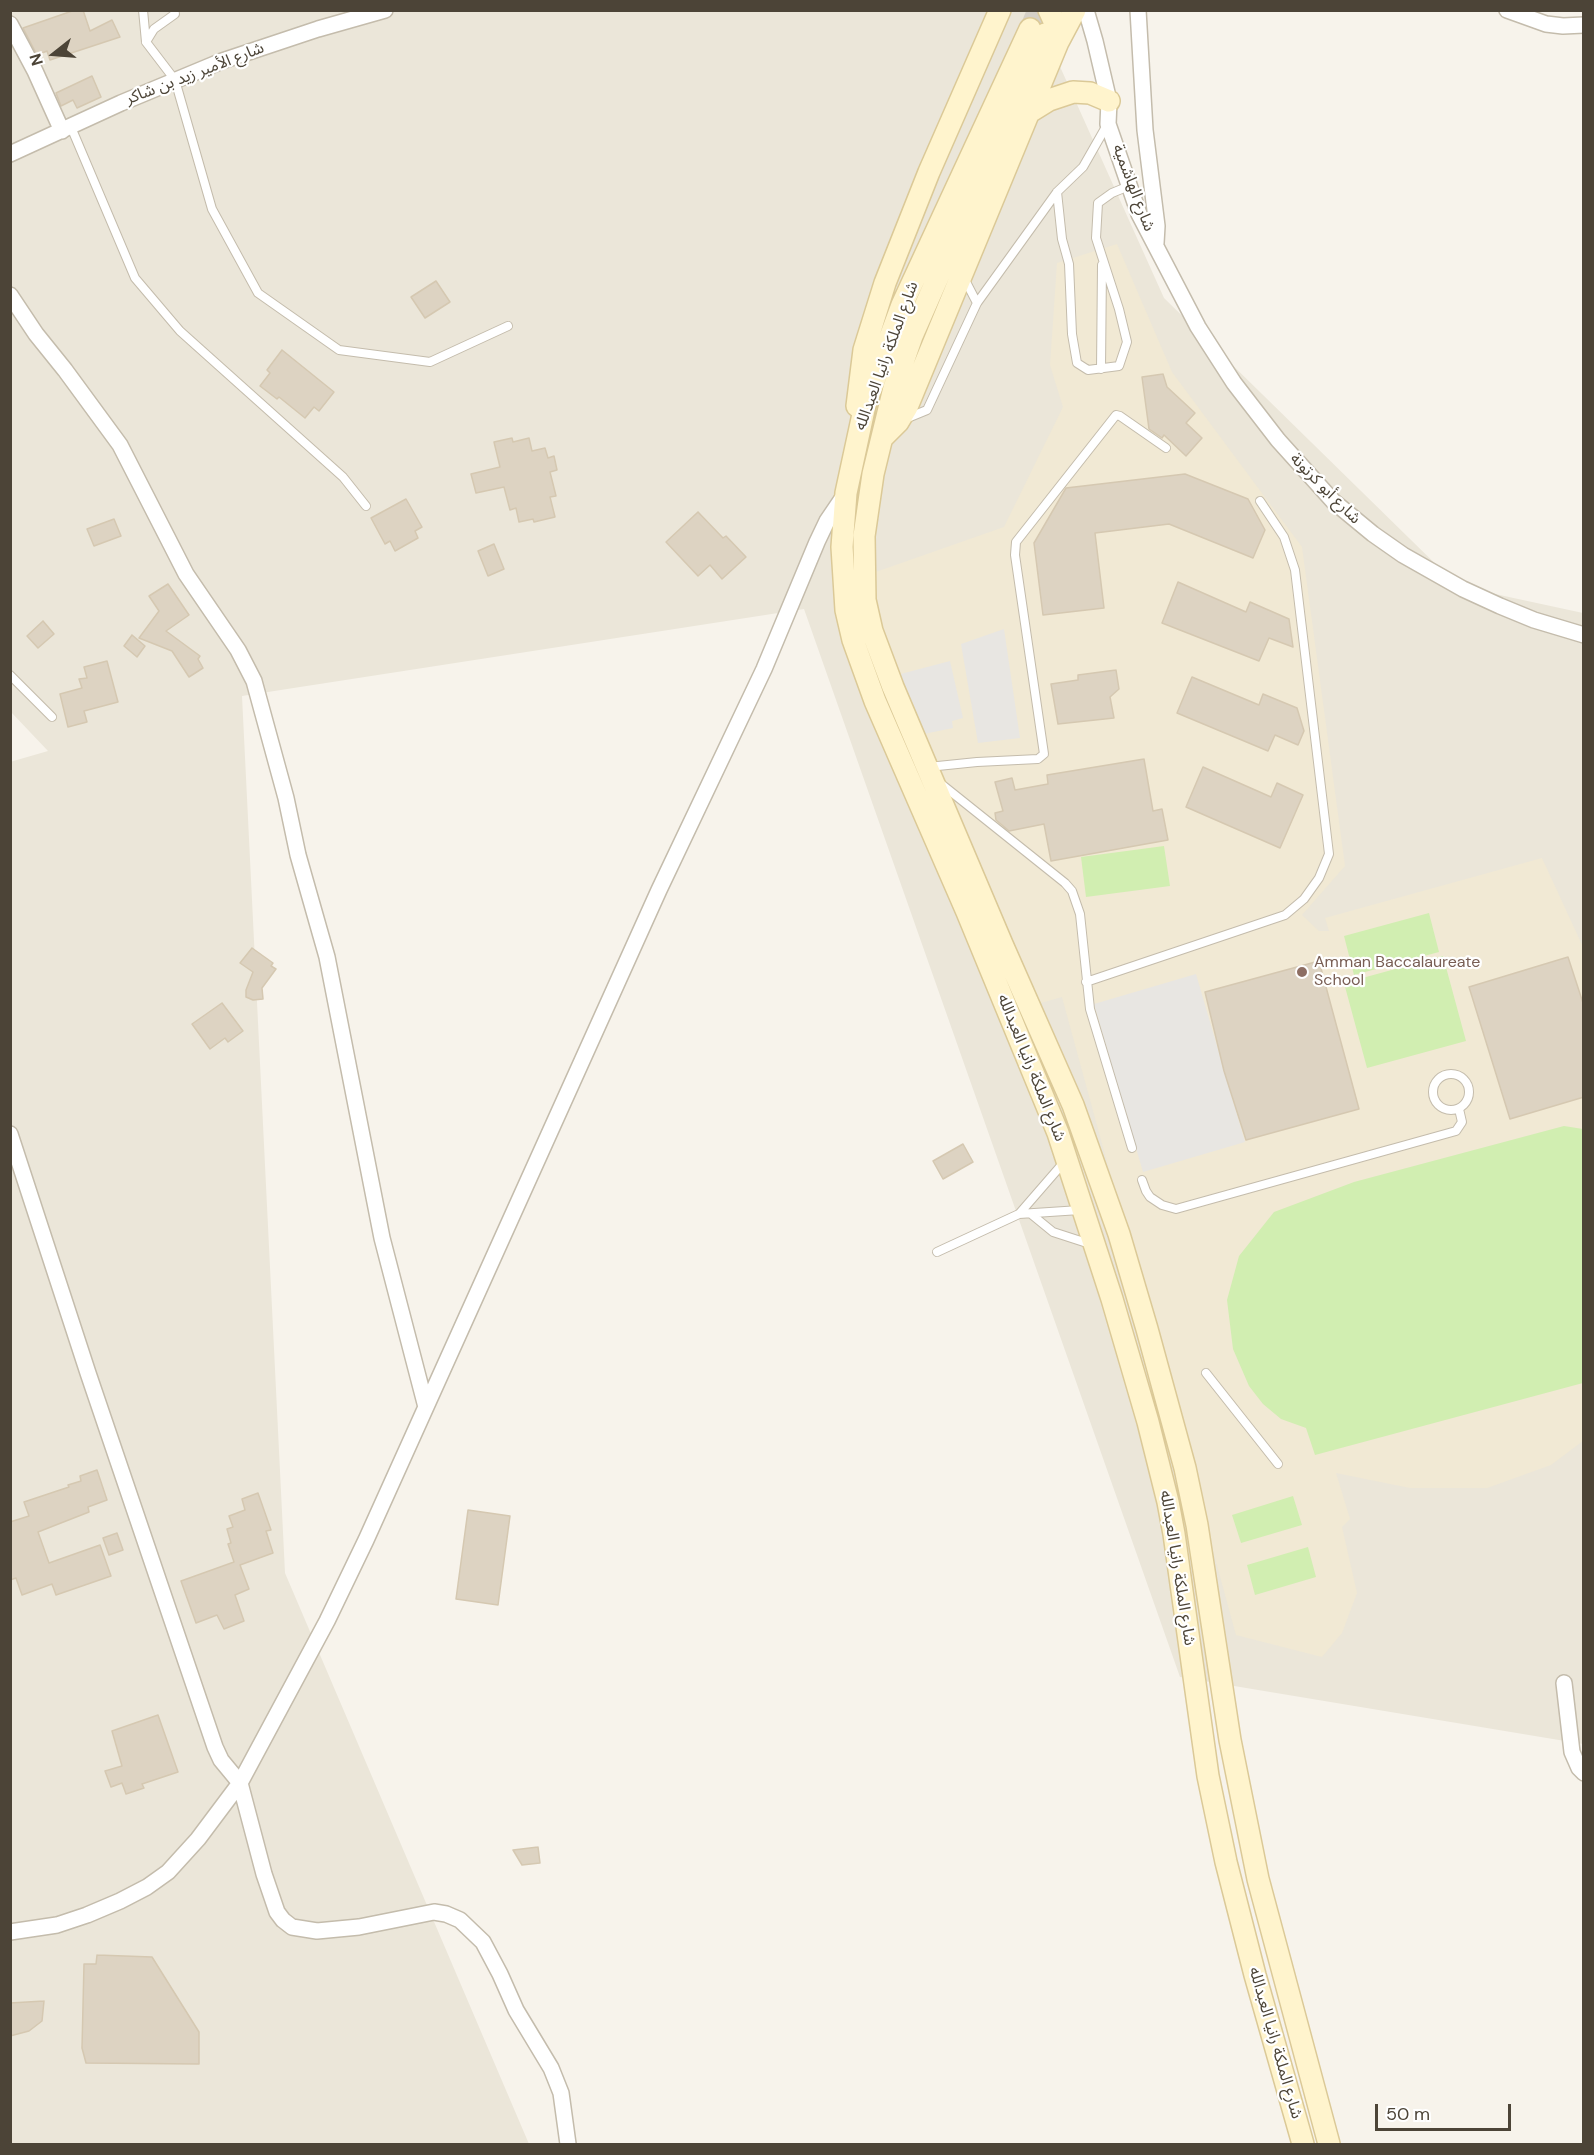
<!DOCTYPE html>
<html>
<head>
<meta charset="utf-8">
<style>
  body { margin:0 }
  #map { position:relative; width:1594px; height:2155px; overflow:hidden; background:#f7f3eb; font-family:"DM Sans",sans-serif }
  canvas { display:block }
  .frame { position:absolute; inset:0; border:12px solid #4c4437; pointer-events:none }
  .north { position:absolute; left:24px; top:24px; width:60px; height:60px; -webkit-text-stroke:4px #fff; paint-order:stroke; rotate:253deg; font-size:16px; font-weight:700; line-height:24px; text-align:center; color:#4c4437 }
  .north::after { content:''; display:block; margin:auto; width:21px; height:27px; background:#4c4437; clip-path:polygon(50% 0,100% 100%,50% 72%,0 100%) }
  .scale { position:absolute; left:1375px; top:2104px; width:136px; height:27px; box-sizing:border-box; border:3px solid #4c4437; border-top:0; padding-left:8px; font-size:18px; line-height:21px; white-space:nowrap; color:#4c4437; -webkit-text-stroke:4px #fff; paint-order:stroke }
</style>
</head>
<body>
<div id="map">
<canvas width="1594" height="2155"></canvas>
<div class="frame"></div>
<div class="north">N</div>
<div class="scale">50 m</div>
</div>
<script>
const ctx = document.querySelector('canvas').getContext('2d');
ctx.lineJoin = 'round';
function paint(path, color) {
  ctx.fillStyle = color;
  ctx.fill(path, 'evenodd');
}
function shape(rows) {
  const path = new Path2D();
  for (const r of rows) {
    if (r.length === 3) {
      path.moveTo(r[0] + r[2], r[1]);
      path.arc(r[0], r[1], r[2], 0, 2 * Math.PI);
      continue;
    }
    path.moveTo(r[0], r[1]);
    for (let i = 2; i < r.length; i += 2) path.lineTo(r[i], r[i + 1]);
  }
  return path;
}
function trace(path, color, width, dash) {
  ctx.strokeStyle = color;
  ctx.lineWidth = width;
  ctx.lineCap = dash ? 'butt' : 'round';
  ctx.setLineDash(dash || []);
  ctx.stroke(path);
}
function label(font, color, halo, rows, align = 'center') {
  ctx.font = font + ' "DM Sans","Noto Sans Arabic",sans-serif';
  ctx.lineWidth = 4.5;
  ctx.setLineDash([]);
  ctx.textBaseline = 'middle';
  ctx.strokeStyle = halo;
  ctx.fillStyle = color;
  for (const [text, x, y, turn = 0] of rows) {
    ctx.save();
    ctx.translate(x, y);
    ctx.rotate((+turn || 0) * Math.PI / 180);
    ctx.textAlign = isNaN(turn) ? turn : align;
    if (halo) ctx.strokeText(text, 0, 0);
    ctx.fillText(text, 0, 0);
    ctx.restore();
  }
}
const residential = shape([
  [11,11,1035,11,1164,298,1458,586,1583,613,1583,1744,1180,1677,804,609,242,696,285,1573,529,2144,11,2144,10,762,48,751,11,712]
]);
const education = shape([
  [1117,244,1172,372,1302,547,1345,866,1302,915,1319,931,1329,931,1325,918,1542,858,1583,947,1583,1441,1551,1465,1487,1488,1410,1488,1336,1473,1350,1519,1342,1527,1357,1593,1342,1633,1322,1657,1236,1635,1062,997,1034,1005,865,606,870,574,1004,527,1063,407,1050,365,1057,263]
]);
const green = shape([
  [1164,846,1170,886,1086,897,1081,857],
  [1429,913,1439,952,1354,975,1344,936],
  [1443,956,1466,1041,1367,1068,1344,983],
  [1564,1126,1583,1129,1583,1383,1315,1455,1306,1428,1281,1419,1263,1404,1249,1386,1233,1349,1227,1300,1239,1256,1274,1212,1354,1182],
  [1293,1496,1302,1525,1241,1543,1232,1515],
  [1308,1547,1316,1577,1255,1595,1247,1565]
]);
const parking = shape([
  [1004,629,1020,738,978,743,961,644],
  [950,661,963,718,952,721,953,728,914,736,893,676],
  [1196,974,1245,1142,1143,1172,1094,1004]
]);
const building = shape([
  [75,10,83,10,90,31,112,20,120,37,50,60,47,51,37,55,23,28,75,10],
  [92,76,101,97,77,108,73,100,61,106,56,93,92,76],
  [436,281,450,302,425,318,411,297,436,281],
  [282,350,334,392,319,411,314,407,305,418,279,397,277,399,260,386,270,373,267,370,282,350],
  [1163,374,1167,387,1195,413,1186,423,1202,438,1186,456,1164,435,1162,438,1149,429,1142,377,1163,374],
  [512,438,513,442,529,438,532,451,545,448,548,458,554,456,557,470,550,472,556,496,550,497,555,517,534,522,533,519,519,522,516,508,510,510,504,487,476,493,471,474,500,467,494,442,512,438],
  [1185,474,1248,499,1265,530,1253,558,1169,524,1095,533,1104,608,1043,615,1034,543,1066,488,1185,474],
  [406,499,422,527,415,531,418,538,395,551,390,541,385,544,371,518,406,499],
  [698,512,723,538,726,536,746,557,722,579,710,565,698,576,666,542,698,512],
  [114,519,121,536,94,546,87,529,114,519],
  [494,544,504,569,488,576,478,551,494,544],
  [1178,582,1246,612,1250,602,1289,619,1293,647,1269,638,1259,661,1162,623,1178,582],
  [168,584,189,615,166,631,200,656,198,659,203,668,189,677,172,651,139,638,159,611,149,596,168,584],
  [43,621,54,634,38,648,27,636,43,621],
  [132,635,145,646,137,657,124,646,132,635],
  [107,661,118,702,84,711,87,722,68,727,60,694,82,688,79,679,87,678,84,667,107,661],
  [1116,670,1119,689,1110,697,1114,718,1058,724,1051,684,1078,680,1078,675,1116,670],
  [1192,677,1259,705,1263,694,1297,708,1304,731,1298,745,1275,735,1268,751,1177,713,1192,677],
  [1144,759,1153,811,1162,809,1168,840,1051,861,1044,824,1009,831,996,820,995,813,1003,811,995,782,1012,778,1015,790,1048,784,1047,775,1144,759],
  [1203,767,1271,797,1277,783,1303,795,1280,848,1186,807,1203,767],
  [252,948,273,963,271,966,276,969,262,988,263,999,253,1000,246,997,246,990,253,972,240,963,252,948],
  [1568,957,1584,1006,1584,1097,1510,1119,1469,987,1568,957],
  [1319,961,1359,1109,1246,1140,1224,1071,1205,992,1319,961],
  [222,1003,243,1031,228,1042,225,1038,210,1049,192,1024,222,1003],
  [963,1144,973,1162,943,1179,933,1161,963,1144],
  [97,1470,107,1500,88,1507,89,1512,38,1532,49,1563,100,1545,111,1576,56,1595,52,1584,22,1595,16,1578,10,1580,10,1522,29,1516,24,1502,69,1487,68,1485,81,1481,80,1476,97,1470],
  [258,1493,271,1530,266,1531,273,1553,240,1565,249,1589,235,1595,244,1621,224,1629,217,1615,196,1623,181,1581,234,1562,228,1544,231,1543,227,1529,233,1527,229,1516,245,1510,242,1499,258,1493],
  [468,1510,510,1516,498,1605,456,1599,468,1510],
  [117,1533,123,1550,109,1555,103,1538,117,1533],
  [158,1715,178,1772,142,1784,144,1788,126,1794,122,1783,111,1787,105,1771,122,1766,112,1731,158,1715],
  [538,1847,540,1863,522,1865,513,1850,538,1847],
  [97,1955,152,1957,199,2032,199,2064,86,2063,82,2048,84,1964,96,1964,97,1955],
  [44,2001,42,2021,29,2031,10,2036,10,2003,44,2001]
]);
const secondaryTunnel = shape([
  [1030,29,1038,10]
]);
const lane = shape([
  [143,10,146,42,175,80,212,209,258,293,339,350,430,362,508,326],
  [146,42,154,29,175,14,174,10],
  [71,127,135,278,180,331,343,477,366,506],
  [1057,192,1062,239,1069,264,1072,334,1077,363,1088,370,1119,366,1127,342,1119,309,1096,238,1098,203,1112,193,1129,186],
  [964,278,977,303],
  [1101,369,1102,265],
  [905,419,927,410,977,303,1057,192,1083,167,1107,125],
  [10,675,52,717],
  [928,767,977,762,1038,759,1044,754,1015,555,1016,542,1116,415,1120,416,1166,448],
  [940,783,1065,883,1072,891,1080,914,1090,1009,1132,1148],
  [1086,982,1285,915,1304,899,1319,878,1329,854,1295,570,1284,537,1260,501],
  [1451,1092,18],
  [1142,1180,1146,1191,1150,1197,1162,1205,1176,1209,1456,1131,1462,1122,1459,1109],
  [1019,1214,1065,1161],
  [1031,1214,1053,1232,1090,1244],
  [937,1252,1019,1214,1080,1210],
  [1206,1373,1278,1464]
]);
const street = shape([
  [1086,10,1095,41,1109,101,1108,124,1139,214,1198,327,1234,383,1278,440,1333,501,1373,534,1403,555,1463,589,1500,606,1534,620,1584,635],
  [1138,10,1145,130,1157,226,1156,243],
  [1507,10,1546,24,1563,26,1584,25],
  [10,24,35,71,62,131],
  [10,154,121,103,222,61,318,29,385,10],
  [10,295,36,334,65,370,120,445,186,574,238,650,254,681,286,798,298,855,327,957,382,1238,426,1407],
  [10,1134,88,1373,215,1747,221,1760,240,1783,264,1874,277,1912,283,1920,292,1927,317,1931,359,1927,434,1912,446,1914,460,1920,483,1942,500,1974,516,2010,551,2068,561,2093,568,2144],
  [1564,1683,1572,1752,1579,1768,1584,1773],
  [10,1932,57,1925,87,1915,120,1901,147,1887,168,1872,198,1839,240,1783,327,1621,366,1540,659,890,764,669,817,542,827,521,846,493]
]);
const secondary = shape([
  [1049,10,1055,23,1058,42],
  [1030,29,902,305,865,405,846,493,842,547,846,610,853,640,875,701,967,912,1058,1133,1112,1299,1148,1422,1168,1502,1174,1534,1208,1776,1226,1862,1255,1975,1303,2144],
  [1045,34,912,336,894,388,873,474,864,536,865,600,872,631,893,687,1002,944,1073,1105,1119,1234,1147,1329,1185,1468,1197,1525,1230,1740,1258,1879,1329,2144],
  [1028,113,1049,100,1073,92,1090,93,1109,101],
  [857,406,864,350,885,283,929,172,1000,10],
  [883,437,898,422,907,407,1058,42,1075,10]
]);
const markers = [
  [1302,972,6,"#8d6e63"]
];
const streetNames = [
  ["شارع الأمير زيد بن شاكر",195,74,-21],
  ["شارع الهاشمية",1133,188,69],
  ["شارع الملكة رانيا العبدالله",887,356,-70],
  ["شارع أبو كرتونة",1325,489,45],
  ["شارع الملكة رانيا العبدالله",1031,1068,68],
  ["شارع الملكة رانيا العبدالله",1177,1568,81],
  ["شارع الملكة رانيا العبدالله",1275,2043,74]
];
const educationNames = [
  ["Amman Baccalaureate",1314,963],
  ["School",1314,981]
];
paint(residential, '#ebe6d9');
paint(education, '#f1e9d4');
paint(green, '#d1eeb1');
paint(parking, '#e8e6e2');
paint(building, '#ddd3c2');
trace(building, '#d5c8b1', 1.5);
trace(secondaryTunnel, '#d5d0c7', 21, [21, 10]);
trace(lane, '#c4bcac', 10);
trace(street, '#c4bcac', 18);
trace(secondary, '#dbc997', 24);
trace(lane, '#fff', 8);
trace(street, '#fff', 15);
trace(secondary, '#fff4cd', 21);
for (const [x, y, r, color] of markers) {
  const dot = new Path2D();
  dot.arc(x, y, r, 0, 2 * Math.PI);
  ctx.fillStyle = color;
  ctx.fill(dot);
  trace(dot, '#fff', 2);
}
label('16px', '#4c4437', '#fff', streetNames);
label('16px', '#785e54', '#fff', educationNames, 'left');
</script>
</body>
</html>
